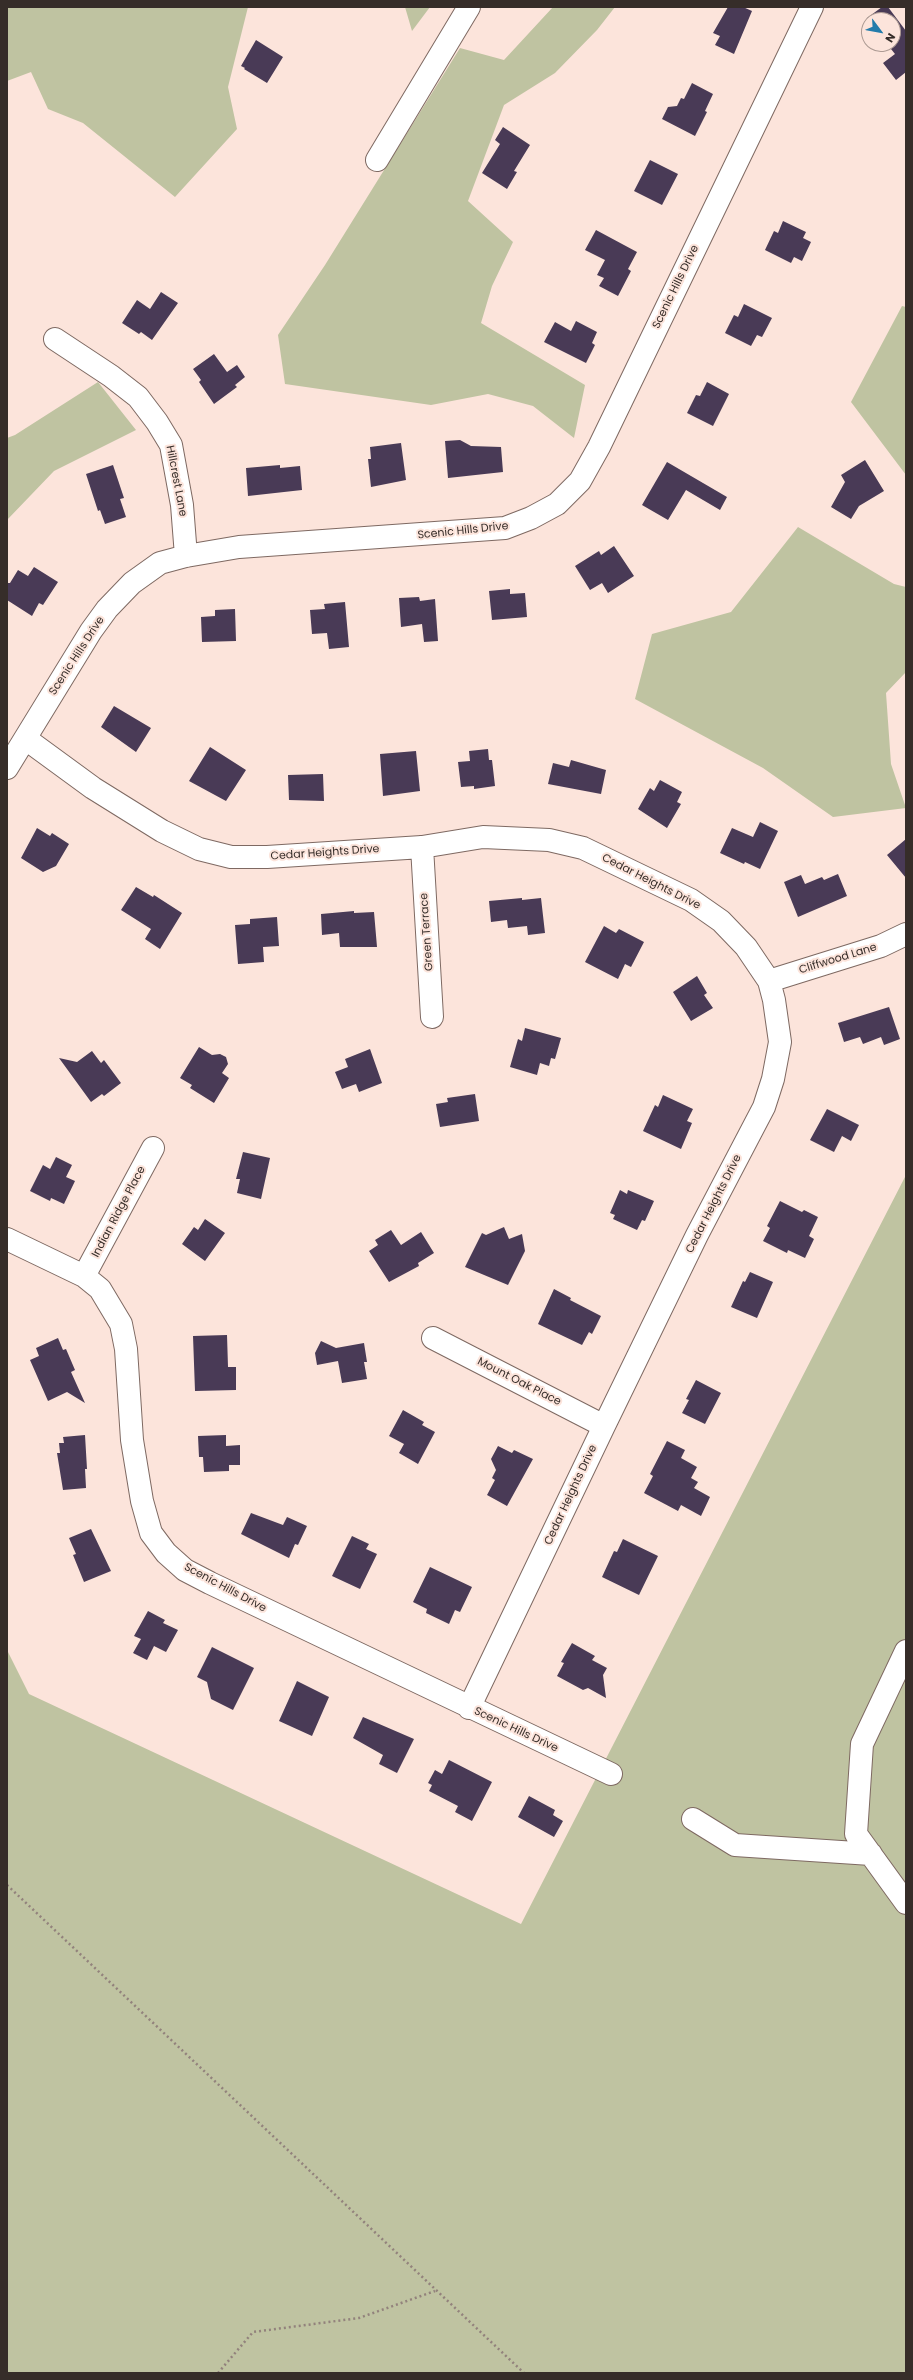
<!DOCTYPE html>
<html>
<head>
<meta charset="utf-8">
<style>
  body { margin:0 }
  #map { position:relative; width:913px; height:2380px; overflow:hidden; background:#fce4db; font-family:Poppins,sans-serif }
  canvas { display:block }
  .frame { position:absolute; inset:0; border:8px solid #362d29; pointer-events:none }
  .north { position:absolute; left:861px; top:12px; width:40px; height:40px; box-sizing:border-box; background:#fce4db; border:1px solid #ad9b94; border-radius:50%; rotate:122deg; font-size:11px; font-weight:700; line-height:16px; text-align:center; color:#362d29 }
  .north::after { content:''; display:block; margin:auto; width:14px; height:18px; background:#237cab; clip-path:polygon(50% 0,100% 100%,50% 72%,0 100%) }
</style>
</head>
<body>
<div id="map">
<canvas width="913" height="2380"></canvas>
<div class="frame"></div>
<div class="north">N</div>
</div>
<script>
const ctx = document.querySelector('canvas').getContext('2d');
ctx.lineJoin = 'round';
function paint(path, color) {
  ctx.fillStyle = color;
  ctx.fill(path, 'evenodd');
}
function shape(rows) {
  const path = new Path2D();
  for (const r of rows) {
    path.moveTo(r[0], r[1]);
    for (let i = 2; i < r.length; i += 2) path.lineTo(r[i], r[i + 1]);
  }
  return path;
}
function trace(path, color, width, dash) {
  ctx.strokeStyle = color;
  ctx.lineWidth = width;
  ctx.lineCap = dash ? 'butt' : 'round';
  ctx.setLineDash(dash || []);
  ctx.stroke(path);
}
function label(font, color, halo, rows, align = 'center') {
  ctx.font = font + ' Poppins,sans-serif';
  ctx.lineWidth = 4;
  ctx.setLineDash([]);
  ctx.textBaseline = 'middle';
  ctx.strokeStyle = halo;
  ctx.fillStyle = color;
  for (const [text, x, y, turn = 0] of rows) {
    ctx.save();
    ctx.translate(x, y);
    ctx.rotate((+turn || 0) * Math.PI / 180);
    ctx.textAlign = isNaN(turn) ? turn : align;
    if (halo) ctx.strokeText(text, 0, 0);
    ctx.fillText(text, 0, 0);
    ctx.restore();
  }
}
const green = shape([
  [7,7,248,7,228,87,237,129,175,197,83,123,48,109,31,72,7,81],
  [405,7,430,7,412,31],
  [553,7,615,7,597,30,555,73,504,105,468,201,513,242,492,286,481,323,585,385,574,438,533,406,488,394,431,405,285,384,278,335,325,265,460,48,504,60],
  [902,306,906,307,906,475,851,402],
  [98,382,136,430,54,471,7,520,7,438,15,435],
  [798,527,894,584,906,587,906,672,886,693,891,764,906,808,833,817,763,768,635,699,652,634,731,612],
  [906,1175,906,2373,7,2373,7,1650,29,1694,521,1924]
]);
const building = shape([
  [728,7,743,7,752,11,734,54,715,45,720,36,713,33],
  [882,7,888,7,906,31,906,72,896,80,883,63,895,54,887,44,893,44,893,20,869,21,867,18],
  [256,40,283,57,267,83,244,69,245,68,241,66],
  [692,83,713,94,705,111,707,112,695,136,662,119,668,107,677,106,681,98,684,99],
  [503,127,530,145,514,171,517,172,507,189,482,173,500,144,495,140],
  [650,160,678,174,662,205,634,191],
  [783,221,806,232,803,238,811,242,802,261,794,257,791,263,765,250,774,231,778,233],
  [596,230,637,252,628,269,631,271,618,296,599,286,604,278,597,275,605,260,585,250],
  [161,292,178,303,152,340,141,332,139,334,122,323,137,300,150,309],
  [744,304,772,318,762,337,757,335,751,346,725,333,734,315,738,317],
  [576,321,597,332,592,343,595,345,586,363,544,342,555,322,571,331],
  [214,354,227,372,237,365,245,377,235,385,237,387,214,404,199,382,201,380,193,369],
  [707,382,729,394,713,426,687,413,696,395,700,396],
  [460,440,471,446,501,447,503,472,448,478,445,441],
  [401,443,406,480,371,487,368,459,371,459,370,447],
  [865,460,884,491,859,506,851,519,831,507,845,482,841,475],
  [667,462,727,497,720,510,686,490,668,520,642,505],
  [113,465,124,498,120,499,126,517,105,524,100,510,98,511,86,474],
  [280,465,280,468,300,466,302,490,248,496,246,468],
  [614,546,634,576,608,593,602,583,590,590,575,566,599,551,601,555],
  [34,567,58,582,43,605,39,603,32,616,7,600,7,583,10,583,18,570,28,576],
  [510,589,510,594,525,593,527,617,492,620,489,591],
  [419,597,420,601,435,599,438,641,424,642,422,624,401,627,399,598],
  [345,602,349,647,329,649,327,633,312,634,310,610,325,609,324,604],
  [235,609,236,641,202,642,201,617,215,616,215,610],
  [114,706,151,728,136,752,101,727],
  [210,747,246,770,226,801,189,781],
  [488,749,489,760,492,760,495,786,474,789,474,786,461,787,458,762,470,761,469,751],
  [416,751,420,791,383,796,380,754],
  [571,760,606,770,601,794,548,784,553,763,569,767],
  [323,774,324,801,289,800,288,775],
  [660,780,682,792,677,802,681,804,667,828,638,809,650,788,654,791],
  [760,822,778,831,760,869,745,862,744,864,720,853,732,828,753,837],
  [37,828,50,836,52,833,69,844,56,866,43,872,21,858],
  [906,839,906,878,887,855],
  [838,874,847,896,798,917,784,882,801,875,805,884,822,877,824,880],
  [136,887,153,897,154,895,182,913,160,949,145,939,151,929,121,910],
  [522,898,522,900,541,898,545,933,528,935,527,926,508,928,507,920,491,922,489,901],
  [354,911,354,913,374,912,377,947,340,947,339,933,322,935,321,914],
  [277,917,279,946,263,947,264,962,238,964,235,925,250,924,250,919],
  [604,926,616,933,619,929,644,942,631,967,625,964,618,979,585,962],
  [697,976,707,993,704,995,713,1008,691,1021,673,992],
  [889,1007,900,1039,884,1045,881,1037,863,1044,860,1037,844,1042,838,1023],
  [525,1028,561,1038,555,1059,551,1058,549,1066,540,1063,537,1075,510,1067,518,1039,522,1041],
  [199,1047,212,1055,220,1054,226,1057,228,1064,222,1073,229,1078,214,1103,190,1088,192,1085,180,1078],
  [370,1049,382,1083,359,1092,356,1084,342,1089,335,1072,348,1067,345,1059],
  [92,1051,101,1063,104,1060,121,1083,104,1096,102,1094,91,1102,59,1058,77,1062],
  [475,1094,479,1121,440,1127,436,1104,448,1102,447,1098],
  [663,1095,693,1109,687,1121,692,1123,681,1149,643,1131,655,1105,658,1107],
  [827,1109,859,1125,851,1141,842,1136,834,1152,810,1140],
  [243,1152,270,1158,261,1199,237,1193,240,1179,236,1179],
  [56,1157,72,1165,66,1177,75,1181,64,1204,51,1198,50,1201,30,1191,43,1165,50,1169],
  [620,1190,627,1194,628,1190,654,1201,645,1221,642,1220,637,1230,613,1219,615,1215,610,1213],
  [780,1201,802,1212,804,1210,818,1217,809,1236,814,1239,805,1258,788,1250,787,1253,763,1241,770,1228,767,1226],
  [205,1219,225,1233,205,1261,182,1244,194,1227,198,1230],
  [504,1227,509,1239,522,1234,525,1251,508,1285,465,1267,482,1233,486,1235],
  [391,1230,401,1245,421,1232,434,1253,418,1263,419,1266,389,1282,369,1251,378,1245,375,1240],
  [750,1272,773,1282,757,1318,731,1307,743,1281,745,1282],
  [554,1289,571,1298,570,1300,601,1316,592,1334,589,1332,582,1345,538,1324],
  [227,1335,228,1367,236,1367,236,1390,195,1391,193,1336],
  [58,1338,63,1350,66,1349,75,1370,71,1372,85,1403,67,1392,48,1401,30,1360,39,1356,36,1348],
  [321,1341,336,1348,364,1343,367,1362,364,1362,367,1379,342,1383,338,1361,317,1365,315,1353],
  [696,1380,721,1393,705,1424,682,1413,689,1400,686,1399],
  [403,1410,424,1422,422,1425,435,1432,418,1464,399,1453,404,1444,389,1436],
  [85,1435,87,1469,85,1469,86,1488,63,1490,57,1453,60,1453,59,1443,64,1443,63,1437],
  [226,1435,226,1446,240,1445,240,1465,229,1465,229,1471,204,1472,203,1457,199,1457,198,1436],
  [667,1441,685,1450,681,1458,697,1467,691,1478,698,1482,694,1488,710,1497,701,1516,681,1505,678,1511,644,1493,653,1476,650,1474],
  [498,1446,512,1453,514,1450,533,1459,507,1506,487,1495,495,1480,492,1478,496,1470,491,1459],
  [251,1513,283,1525,287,1517,307,1526,298,1545,295,1544,289,1558,241,1534],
  [91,1529,111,1571,84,1582,73,1555,76,1554,69,1538],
  [352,1536,369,1544,366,1549,377,1554,360,1589,332,1576],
  [623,1539,658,1556,639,1595,602,1577,614,1551,617,1552],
  [430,1567,472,1587,460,1612,455,1610,449,1624,426,1613,427,1609,413,1602],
  [148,1611,165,1620,163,1623,178,1630,166,1652,154,1646,147,1660,133,1653,141,1639,134,1636],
  [572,1643,595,1656,592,1660,607,1668,603,1675,606,1698,588,1688,583,1690,557,1676,564,1663,561,1662],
  [212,1647,254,1668,233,1710,211,1699,207,1682,197,1677],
  [297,1681,329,1697,312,1736,279,1721],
  [363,1717,414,1739,397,1773,379,1764,383,1755,353,1738],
  [449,1760,492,1782,472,1821,455,1812,458,1806,429,1791,432,1785,428,1783,435,1770,442,1774],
  [529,1796,555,1810,553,1815,563,1821,554,1837,518,1817]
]);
const path = shape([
  [7,1885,524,2373],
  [218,2373,253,2332,359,2318,435,2291]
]);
const minor = shape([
  [377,160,469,7],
  [55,339,111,376,138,397,157,422,171,445,182,505,186,556],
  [26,739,93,788,162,831,199,849,231,857,267,857,422,847,483,837,549,840,583,848,691,900,721,921,746,947,769,981,774,1000,780,1042,773,1079,764,1107,697,1235,604,1426,469,1708],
  [7,768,91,631,107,609,132,583,160,563,186,556,239,547,505,528,531,518,557,504,580,481,599,447,812,7],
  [422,847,432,1017],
  [769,981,881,946,906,934],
  [7,1239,84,1276,100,1289,121,1324,126,1349,132,1440,142,1501,151,1533,166,1553,185,1570,210,1583,611,1774],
  [84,1276,153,1148],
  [433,1338,604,1426],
  [906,1651,862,1744,856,1834,906,1903],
  [693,1819,735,1845,871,1854]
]);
const streetNames = [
  ["Scenic Hills Drive",676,287,-64],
  ["Hillcrest Lane",176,481,79],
  ["Scenic Hills Drive",463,531,-6],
  ["Scenic Hills Drive",77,656,-57],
  ["Cedar Heights Drive",325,853,-4],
  ["Cedar Heights Drive",651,882,27],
  ["Green Terrace",427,932,-94],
  ["Cliffwood Lane",838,959,-17],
  ["Cedar Heights Drive",714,1204,-63],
  ["Indian Ridge Place",119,1212,-62],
  ["Mount Oak Place",519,1382,27],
  ["Cedar Heights Drive",571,1495,-65],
  ["Scenic Hills Drive",225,1588,28],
  ["Scenic Hills Drive",516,1730,25]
];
paint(green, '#bfc3a1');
paint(building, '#493a56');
trace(minor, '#7e6962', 24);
trace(path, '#92827c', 2.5, [2, 3]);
trace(minor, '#fff', 22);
label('11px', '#362d29', '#fce4db', streetNames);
</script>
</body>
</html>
